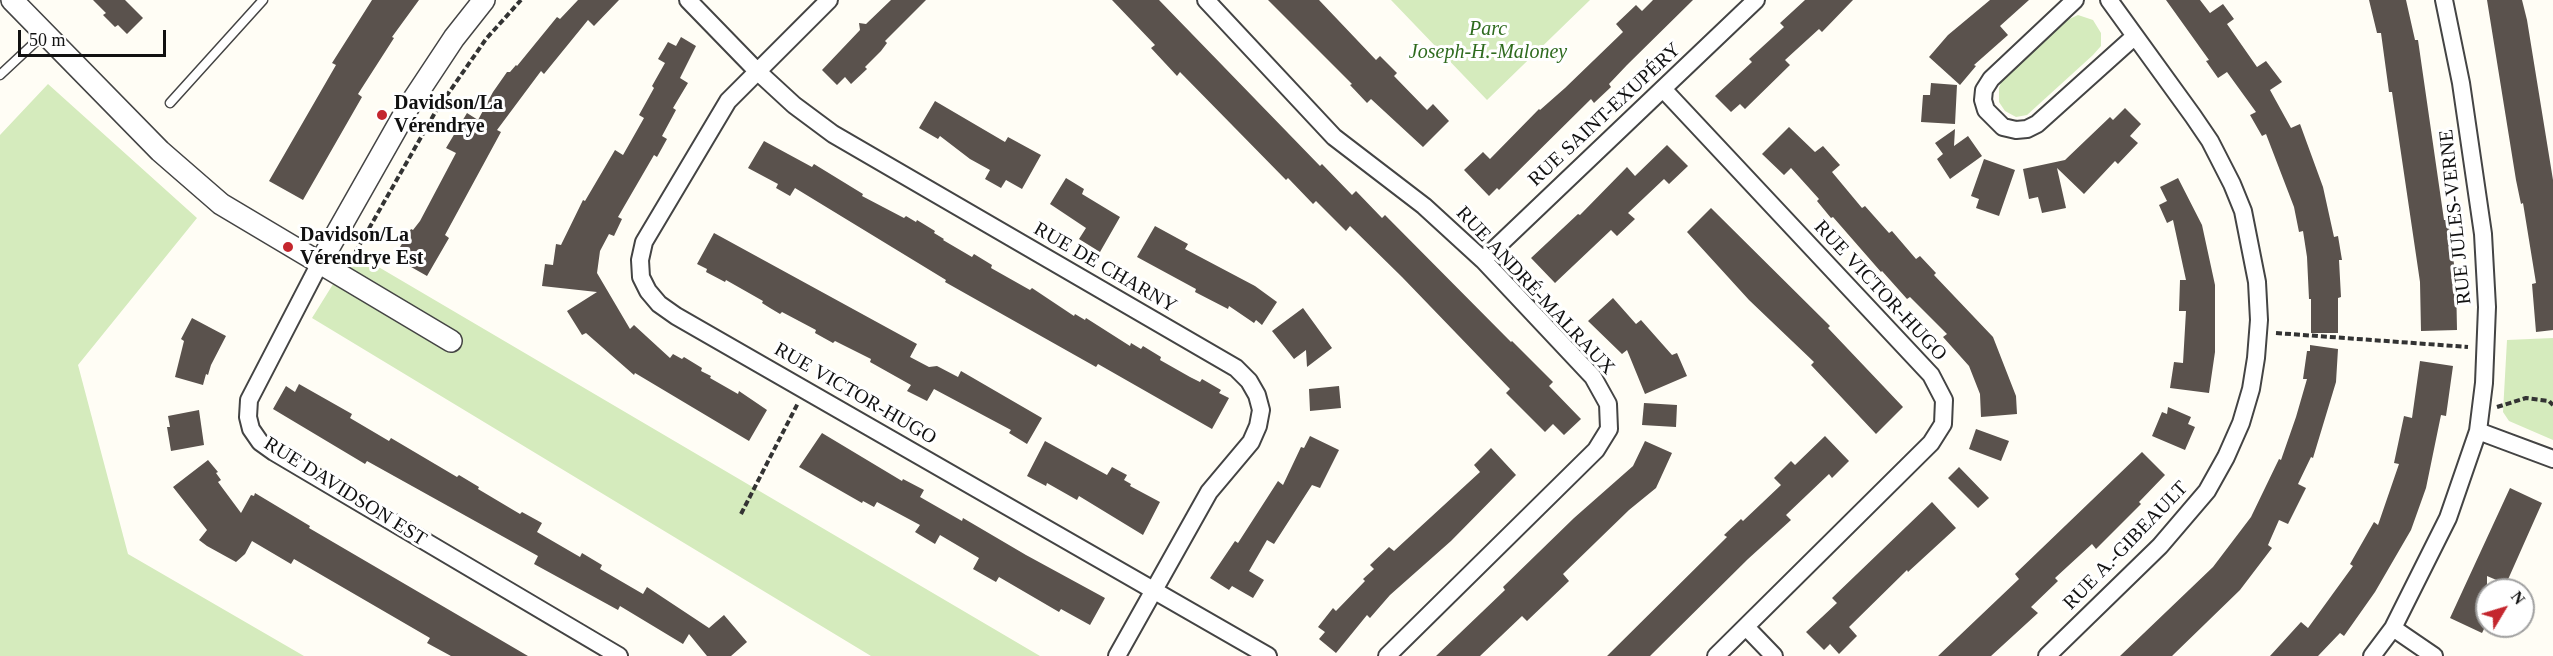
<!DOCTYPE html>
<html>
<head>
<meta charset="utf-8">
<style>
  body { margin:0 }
  #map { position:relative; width:2553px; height:656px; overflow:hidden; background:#fffdf5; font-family:Georgia,serif }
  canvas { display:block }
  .north { position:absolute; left:2475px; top:578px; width:60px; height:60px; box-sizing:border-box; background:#fff; border:2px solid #a0a0a0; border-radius:50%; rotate:52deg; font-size:16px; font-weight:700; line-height:24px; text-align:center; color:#111 }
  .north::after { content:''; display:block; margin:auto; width:21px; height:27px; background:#c4262e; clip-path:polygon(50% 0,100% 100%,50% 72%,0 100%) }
  .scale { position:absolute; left:18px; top:30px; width:148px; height:27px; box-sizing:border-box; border:3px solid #111; border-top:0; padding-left:8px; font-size:18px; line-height:21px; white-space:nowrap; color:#111; -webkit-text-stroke:4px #fff; paint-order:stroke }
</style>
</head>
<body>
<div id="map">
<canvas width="2553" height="656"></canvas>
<div class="north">N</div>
<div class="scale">50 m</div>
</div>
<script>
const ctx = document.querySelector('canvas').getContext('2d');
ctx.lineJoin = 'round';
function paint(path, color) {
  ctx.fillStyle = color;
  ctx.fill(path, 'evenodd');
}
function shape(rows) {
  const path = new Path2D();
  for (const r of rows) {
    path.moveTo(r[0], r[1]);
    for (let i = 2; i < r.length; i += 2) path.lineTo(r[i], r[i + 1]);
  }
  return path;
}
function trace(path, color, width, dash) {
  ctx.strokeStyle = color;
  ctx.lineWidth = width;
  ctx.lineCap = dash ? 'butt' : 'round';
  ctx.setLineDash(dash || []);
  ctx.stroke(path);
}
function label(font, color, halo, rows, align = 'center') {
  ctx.font = font + ' Georgia,serif';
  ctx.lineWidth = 6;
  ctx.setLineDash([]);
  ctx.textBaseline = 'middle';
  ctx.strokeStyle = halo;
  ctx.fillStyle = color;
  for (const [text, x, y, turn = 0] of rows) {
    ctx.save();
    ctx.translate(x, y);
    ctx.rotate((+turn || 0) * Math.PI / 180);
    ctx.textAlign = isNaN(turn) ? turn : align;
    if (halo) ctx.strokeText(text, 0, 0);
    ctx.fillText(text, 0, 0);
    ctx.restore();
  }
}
const green = shape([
  [1391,0,1590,0,1487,100],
  [2078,15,2093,20,2101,33,2101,46,2093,55,2027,115,2016,117,2005,111,1999,102,1999,88,2002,79,2065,21],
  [48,84,197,218,78,365,128,554,304,656,0,656,0,135],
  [353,252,1040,656,871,656,312,318],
  [2553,338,2553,440,2509,421,2503,412,2507,340]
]);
const building = shape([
  [93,0,125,0,143,18,127,34,118,25,115,27,103,15,106,13],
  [372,0,419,0,392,37,394,38,358,94,362,97,303,200,269,181,336,65,332,63],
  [578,0,619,0,594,26,588,20,544,74,541,71,497,130,501,132,445,235,449,238,427,276,397,259,402,249,400,247,411,229,413,230,420,221,456,153,446,148,467,113,478,120,493,92,507,72,510,72,516,65,517,66,557,17,560,19],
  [891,0,926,0,885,41,887,43,881,51,865,67,867,69,851,84,845,77,837,85,822,70,860,30,859,23,866,24],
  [1112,0,1159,0,1320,166,1322,164,1352,195,1356,191,1382,218,1385,215,1511,342,1512,341,1553,382,1549,386,1581,419,1564,435,1553,424,1545,432,1506,393,1510,389,1402,277,1350,226,1346,231,1316,201,1313,204,1288,178,1286,180,1180,72,1177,76,1151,48,1155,45],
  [1268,0,1319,0,1376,60,1380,56,1397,73,1394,76,1427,110,1433,104,1449,121,1423,147,1371,99,1367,103,1350,85,1352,84],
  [1653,0,1693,0,1627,65,1609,84,1611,87,1594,103,1591,99,1499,190,1497,188,1489,196,1464,170,1483,152,1490,159,1539,109,1540,110,1565,88,1623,32,1616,24,1636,5,1642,11],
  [1805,0,1853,0,1822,32,1819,29,1785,60,1790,65,1745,109,1740,104,1731,112,1715,96,1752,62,1749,59,1784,27,1780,23],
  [1990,0,2029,0,2000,26,2008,35,1974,65,1976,66,1960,85,1929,57,1948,35],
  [2166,0,2200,0,2210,13,2223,4,2234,19,2227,24,2257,67,2266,61,2282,82,2270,90,2291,128,2300,124,2323,187,2334,237,2338,236,2342,260,2339,260,2341,297,2338,298,2338,333,2311,333,2311,299,2309,299,2307,257,2303,231,2299,232,2294,207,2266,134,2262,136,2250,115,2256,112,2227,72,2218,78,2206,61,2209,60],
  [2369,0,2406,0,2415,40,2418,40,2444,220,2448,220,2456,279,2457,330,2421,331,2420,282,2392,92,2389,92,2381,33,2377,33],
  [2487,0,2522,0,2527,20,2553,180,2553,330,2536,332,2532,284,2536,283,2523,203,2521,204,2516,180],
  [681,37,696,46,680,78,688,83,673,108,676,110,662,136,667,139,657,157,654,155,618,217,622,219,614,236,609,234,600,251,597,273,630,329,634,325,670,358,673,354,682,359,684,357,702,368,701,371,711,376,710,378,738,394,739,391,767,410,749,441,635,373,634,375,586,333,582,335,567,311,597,292,542,286,545,264,553,265,556,244,561,245,583,200,585,201,615,150,623,155,644,118,639,115,654,88,652,86,665,63,658,59,668,42,676,46],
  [1931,83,1957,85,1955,124,1921,122,1923,95,1930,95],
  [935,101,1005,142,1008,137,1041,155,1022,189,1006,180,1001,188,985,179,990,170,970,159,940,136,938,139,919,128],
  [2125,108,2141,124,2130,136,2138,143,2118,164,2115,161,2084,194,2057,168,2066,208,2042,213,2038,197,2029,199,2023,169,2065,160,2110,117,2113,120],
  [1789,127,1815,152,1823,146,1840,165,1832,172,1862,208,1865,206,1889,233,1892,231,1916,259,1920,256,1936,273,1934,275,1993,337,2016,396,2017,414,1981,417,1980,394,1969,366,1943,337,1947,334,1910,297,1907,299,1882,271,1881,272,1833,217,1831,218,1817,201,1819,199,1791,168,1784,175,1762,154],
  [1955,129,1954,146,1968,136,1982,156,1950,179,1937,159,1943,154,1935,143],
  [764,141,812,167,814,164,863,194,862,196,904,218,906,216,916,222,917,220,935,231,934,233,944,239,943,240,972,257,974,254,992,265,991,268,1030,290,1032,288,1074,316,1075,314,1085,320,1086,318,1130,346,1131,343,1141,349,1143,346,1161,357,1160,360,1190,377,1200,382,1202,379,1221,390,1219,393,1229,398,1212,429,1098,364,1096,367,945,282,946,280,795,188,790,196,776,188,778,184,748,168],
  [1667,145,1688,166,1669,184,1664,179,1628,213,1635,219,1617,236,1611,230,1555,283,1531,258,1578,214,1580,215,1627,167,1635,176],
  [1984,159,2015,170,1999,216,1976,208,1979,199,1971,196],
  [1066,178,1084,189,1082,194,1120,217,1100,252,1079,239,1086,228,1050,204],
  [2178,178,2202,225,2215,285,2215,352,2209,393,2170,388,2174,362,2183,363,2186,311,2179,311,2180,280,2186,280,2173,220,2167,223,2159,205,2167,201,2160,187],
  [1711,208,1830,326,1828,328,1903,407,1876,434,1811,365,1814,362,1749,300,1687,232],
  [1155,226,1188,244,1185,249,1255,286,1277,302,1262,325,1256,320,1254,323,1229,306,1228,309,1195,292,1196,289,1137,257],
  [714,233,917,344,910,357,929,367,937,366,958,377,961,371,1042,418,1027,444,1009,433,1011,430,934,389,927,401,907,391,911,385,870,362,871,359,835,341,833,343,815,333,816,330,782,312,780,314,770,308,762,303,763,301,726,280,725,282,706,272,707,269,697,264],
  [1613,298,1636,324,1641,320,1672,355,1677,353,1687,376,1645,394,1627,350,1622,354,1588,321],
  [1303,308,1332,348,1307,367,1306,350,1294,359,1272,331],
  [192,318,226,336,211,365,208,375,206,374,203,385,175,377,184,341,181,339],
  [2310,345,2338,349,2336,382,2313,458,2311,457,2298,484,2306,488,2288,524,2279,520,2268,545,2272,548,2240,590,2172,656,2120,656,2213,567,2251,517,2279,459,2281,460,2296,417,2307,379,2303,379,2307,351,2310,351],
  [2420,361,2453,366,2446,416,2441,415,2426,488,2411,530,2375,592,2344,636,2340,633,2318,656,2270,656,2301,622,2308,628,2353,566,2350,564,2374,522,2378,525,2399,464,2394,463,2404,416,2412,418],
  [299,384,352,414,350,418,389,441,391,438,457,477,459,475,479,487,478,489,520,514,522,512,542,523,537,532,580,557,582,553,602,565,600,569,643,594,647,587,709,628,724,615,747,642,731,656,707,656,689,634,683,644,620,606,618,610,534,564,538,556,367,461,365,464,273,409,286,386,295,392],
  [1339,386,1341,408,1310,411,1309,389],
  [1644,403,1677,405,1676,427,1642,425],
  [2168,407,2191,417,2188,424,2195,427,2185,450,2152,436,2162,412,2167,414],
  [199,410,204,445,171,451,167,427,170,427,168,416],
  [1976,429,2009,441,2001,461,1969,449],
  [822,433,902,481,903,479,924,490,920,497,962,521,963,518,1026,555,1105,598,1090,625,1061,609,1059,612,999,577,996,582,973,569,979,558,940,535,935,544,915,532,920,525,877,502,874,507,863,501,862,503,799,467],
  [1310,436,1339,450,1320,488,1312,485,1274,544,1267,540,1249,571,1264,580,1253,598,1232,586,1229,590,1210,578,1235,541,1238,543,1278,481,1283,485,1301,447,1304,448],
  [1825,436,1849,461,1832,478,1829,474,1786,515,1791,520,1748,559,1650,656,1607,656,1727,537,1724,535,1741,519,1743,521,1781,485,1774,478,1791,461,1795,465],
  [1045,441,1107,475,1112,467,1127,475,1124,480,1131,484,1130,486,1160,502,1143,535,1079,496,1077,500,1047,483,1046,486,1027,476],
  [1645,441,1672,453,1656,488,1629,510,1563,574,1569,581,1527,621,1522,616,1480,656,1436,656,1505,590,1503,587,1574,518,1633,466],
  [1491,448,1516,475,1451,541,1390,595,1370,618,1367,615,1336,653,1319,639,1325,632,1318,627,1333,608,1336,611,1365,581,1363,579,1374,569,1370,565,1389,547,1394,551,1480,472,1474,465],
  [2142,452,2165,475,2139,502,2141,504,2096,549,2092,544,2055,578,2058,581,2031,607,2038,613,1991,656,1938,656,2019,579,2015,574],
  [208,460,218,472,216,473,221,480,218,482,241,513,251,495,254,496,255,493,310,526,309,528,528,656,451,656,427,643,430,638,294,559,291,564,252,541,245,554,236,562,207,546,199,540,207,530,173,487],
  [1959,467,1989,498,1978,508,1948,478],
  [2510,488,2542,503,2506,584,2487,576,2487,623,2482,633,2450,618],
  [1932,502,1956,528,1908,572,1907,570,1849,627,1857,636,1839,654,1830,644,1824,650,1806,632,1837,603,1832,598]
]);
const path = shape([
  [351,260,436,111,486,39,521,0],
  [2276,333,2468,347],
  [2497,407,2526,398,2549,401,2553,405],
  [741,514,798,403]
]);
const service = shape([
  [0,75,45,33],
  [170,103,263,0]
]);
const minor = shape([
  [688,0,756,70,794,105,833,134,1236,368,1249,381,1257,395,1261,410,1258,426,1251,442,1209,492,1117,656],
  [829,0,728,101,644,242,640,260,641,277,648,291,659,304,676,316,1268,656],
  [1206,0,1334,137,1424,206,1483,260,1593,377,1608,404,1609,429,1596,450,1387,656],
  [2075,0,1991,79,1984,90,1983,100,1986,110,2003,127,2016,130,2027,129,2037,124,2135,36],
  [1664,90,1931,375,1944,400,1943,424,1931,443,1716,656],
  [1483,260,1756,0],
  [320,263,249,400,248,417,251,429,260,442,274,452,619,656],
  [2478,431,2553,459],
  [1746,627,1774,656],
  [2393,628,2434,656],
  [2047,656,2160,546,2207,491,2226,457,2241,423,2251,389,2256,358,2259,320,2257,282,2243,211,2232,184,2210,141,2193,116,2109,0],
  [2372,656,2393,628,2448,518,2478,431,2484,383,2487,307,2483,234,2461,83,2444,0]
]);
const tertiary = shape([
  [12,0,160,151,221,204,451,341],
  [320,263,409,106,454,38,484,0]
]);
const markers = [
  [382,115,6,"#c4262e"],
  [288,247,6,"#c4262e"]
];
const parkNames = [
  ["Parc",1488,30],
  ["Joseph-H.-Maloney",1488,53]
];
const poiNames = [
  ["Davidson/La",394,104],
  ["Vérendrye",394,127],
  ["Davidson/La",300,236],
  ["Vérendrye Est",300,259]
];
const streetNames = [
  ["RUE SAINT-EXUPÉRY",1605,115,-43],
  ["RUE JULES-VERNE",2456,217,-96],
  ["RUE DE CHARNY",1105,268,30],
  ["RUE ANDRÉ-MALRAUX",1535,291,47],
  ["RUE VICTOR-HUGO",1880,291,47],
  ["RUE VICTOR-HUGO",855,394,30],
  ["RUE DAVIDSON EST",345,492,32],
  ["RUE A.-GIBEAULT",2126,546,-46]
];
paint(green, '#d5ebbd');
paint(building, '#5a524d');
trace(service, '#444', 11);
trace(minor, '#444', 20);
trace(tertiary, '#444', 24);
trace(path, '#333', 4, [6, 3]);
trace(service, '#fff', 8);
trace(minor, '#fff', 16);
trace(tertiary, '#fff', 21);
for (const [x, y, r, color] of markers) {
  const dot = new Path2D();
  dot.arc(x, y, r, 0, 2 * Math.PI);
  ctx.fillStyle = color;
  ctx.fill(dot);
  trace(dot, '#fff', 2);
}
label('italic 20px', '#2f6b1f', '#fff', parkNames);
label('bold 20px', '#111', '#fff', poiNames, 'left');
label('20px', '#111', '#fff', streetNames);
</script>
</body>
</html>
